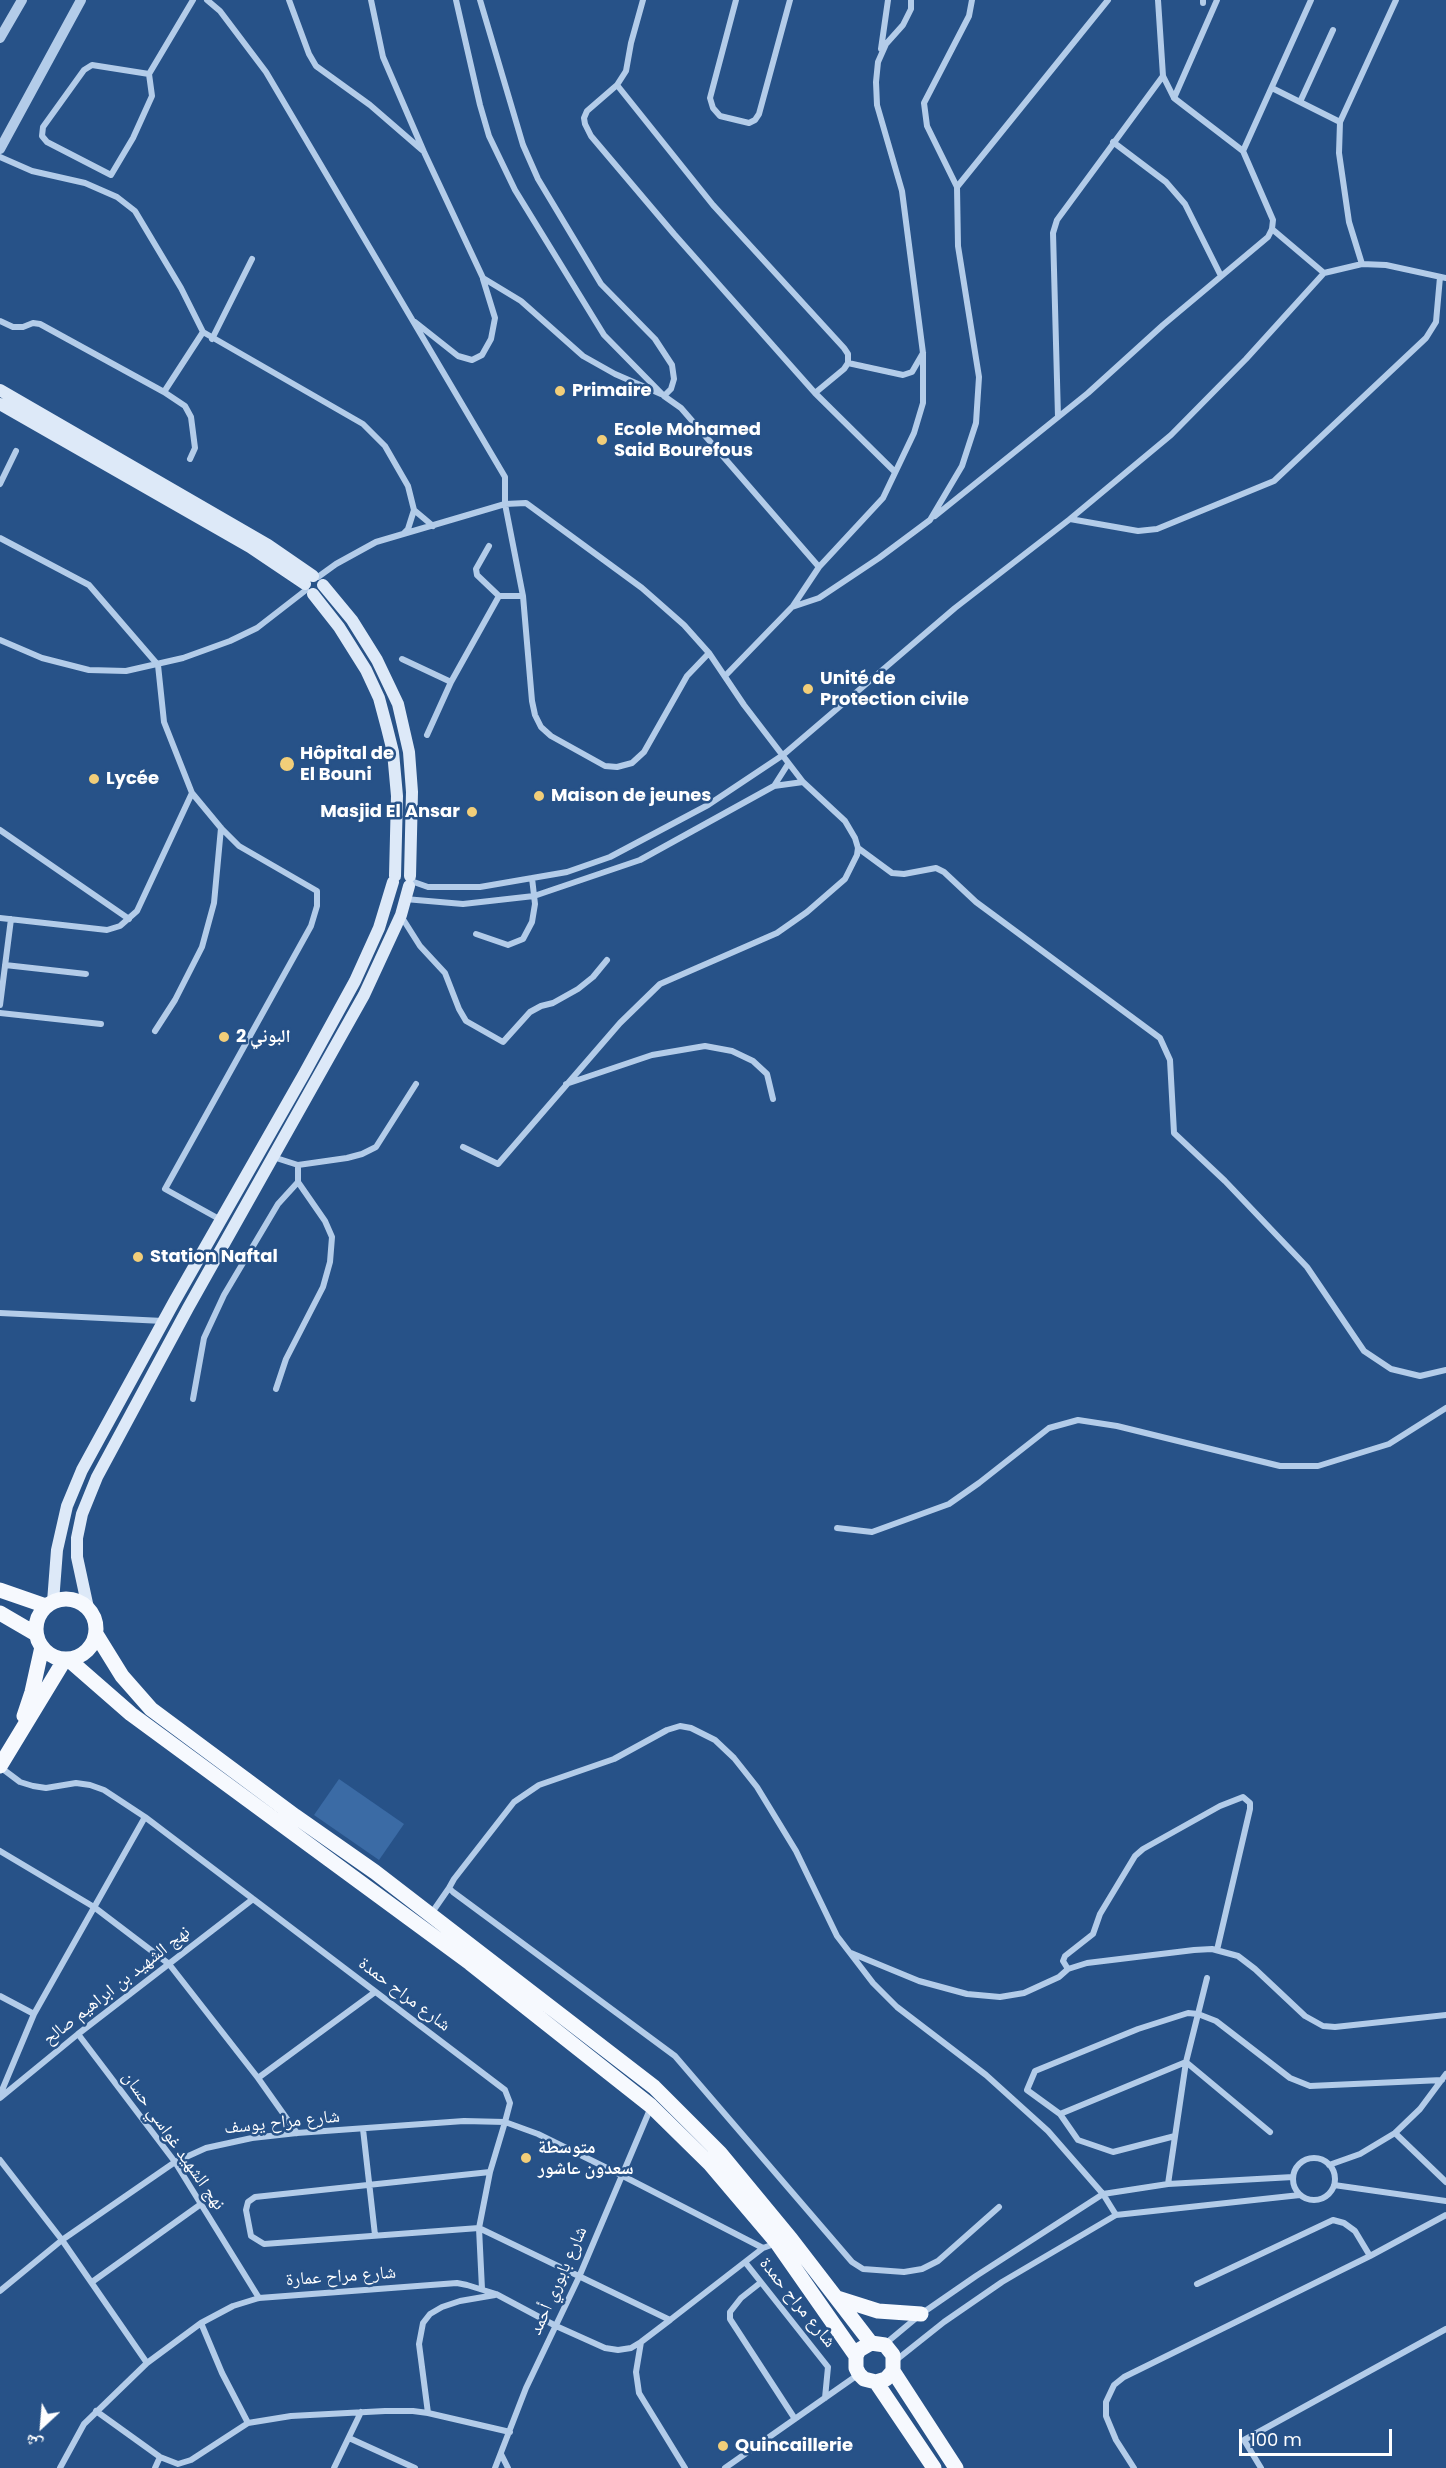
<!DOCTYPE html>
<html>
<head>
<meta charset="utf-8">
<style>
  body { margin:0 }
  #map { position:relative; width:1446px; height:2468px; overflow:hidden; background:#275288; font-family:Poppins,"Noto Naskh Arabic",sans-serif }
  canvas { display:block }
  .north { position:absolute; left:12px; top:2396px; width:60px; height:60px; -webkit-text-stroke:4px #275288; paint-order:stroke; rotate:206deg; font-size:16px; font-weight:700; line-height:24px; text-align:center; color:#fff }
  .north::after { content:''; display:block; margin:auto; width:21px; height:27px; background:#fff; clip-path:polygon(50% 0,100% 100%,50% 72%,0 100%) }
  .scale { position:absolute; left:1239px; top:2429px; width:153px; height:27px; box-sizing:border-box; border:3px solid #fff; border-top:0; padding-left:8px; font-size:18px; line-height:21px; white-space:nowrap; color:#fff; -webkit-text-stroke:4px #275288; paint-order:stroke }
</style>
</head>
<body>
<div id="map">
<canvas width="1446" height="2468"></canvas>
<div class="north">ش</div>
<div class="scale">100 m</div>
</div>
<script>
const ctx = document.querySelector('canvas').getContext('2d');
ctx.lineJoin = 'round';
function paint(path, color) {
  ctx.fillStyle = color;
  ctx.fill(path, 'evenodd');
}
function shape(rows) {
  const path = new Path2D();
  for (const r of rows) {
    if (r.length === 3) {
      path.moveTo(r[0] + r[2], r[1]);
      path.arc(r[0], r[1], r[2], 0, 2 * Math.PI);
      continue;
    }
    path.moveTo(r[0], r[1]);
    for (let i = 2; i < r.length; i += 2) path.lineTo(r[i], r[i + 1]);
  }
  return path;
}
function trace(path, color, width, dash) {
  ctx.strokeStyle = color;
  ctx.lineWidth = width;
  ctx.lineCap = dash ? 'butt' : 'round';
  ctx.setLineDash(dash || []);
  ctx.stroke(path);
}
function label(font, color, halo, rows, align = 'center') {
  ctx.font = font + ' Poppins,"Noto Naskh Arabic",sans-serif';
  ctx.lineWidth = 5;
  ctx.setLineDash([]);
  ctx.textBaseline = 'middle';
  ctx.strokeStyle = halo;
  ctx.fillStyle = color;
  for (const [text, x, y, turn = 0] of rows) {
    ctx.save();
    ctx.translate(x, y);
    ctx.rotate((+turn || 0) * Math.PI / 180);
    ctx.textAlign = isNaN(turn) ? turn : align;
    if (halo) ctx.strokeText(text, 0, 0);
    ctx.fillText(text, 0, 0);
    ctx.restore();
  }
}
const green = shape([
  [339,1779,404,1824,379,1860,314,1815]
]);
const minor = shape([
  [207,0,220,11,266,72,505,477,505,504,376,542,336,564,318,577],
  [289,0,309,54,316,66,370,105,422,150],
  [371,0,383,57,424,152,483,278,521,301,583,356,615,374,661,394],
  [456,0,480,105,489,136,515,190,604,335,664,396,681,408,819,567,883,498,914,433,923,403,923,353,902,191,877,105,876,82,878,62,886,44,903,25,911,9,911,0],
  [480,0,523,145,538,179,601,284,655,339,672,365,674,379,671,389,664,396],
  [643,0,631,43,626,71,617,85,587,111,584,118,585,124,591,136,674,234,815,393,895,472],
  [736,0,710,98,713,108,720,116,749,123,755,120,759,114,790,0],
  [1203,0,1203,3],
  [881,49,888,0],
  [149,74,92,65,84,70,43,127,42,136,47,142,111,175,133,138,152,96,149,74,193,0],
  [617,85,713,205,844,348,848,354,848,363,844,369,815,393],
  [1272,88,1340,122],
  [1174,98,1217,0],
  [1300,102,1333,30],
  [1113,142,1166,182,1185,204,1221,276],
  [1243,151,1311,0],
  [0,157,32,171,85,183,117,197,135,211,181,288,203,332,363,424,385,446,408,486,414,510,408,529,403,534],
  [957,187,1108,0],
  [1272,229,1324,273],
  [1362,264,1349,222,1339,153,1340,122,1396,0],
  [0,321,13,327,23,327,33,323,40,324,164,392,203,332],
  [415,322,458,356,472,360,482,355,491,339,495,318,483,279],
  [212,339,252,259],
  [848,363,903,375,912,372,923,353],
  [164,392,185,406,191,417,195,448,190,459],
  [1058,417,1053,233,1057,220,1163,76],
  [0,484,16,451],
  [414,510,433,526],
  [935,516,1088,393,1163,325,1268,237,1272,229,1273,220,1243,151,1174,98,1163,76,1158,0],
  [1070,519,1138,531,1157,529,1274,481,1426,338,1436,322,1440,277],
  [0,538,89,585,158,665,164,722,192,793,137,911,120,926,107,930,0,918],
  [489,546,476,569,477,575,499,596],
  [793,606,819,567],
  [0,640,42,658,89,670,126,671,183,658,230,641,257,628,306,590],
  [402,659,451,682],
  [726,675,792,607,819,598,879,558,930,520,962,466,976,423,979,377,958,246,957,187,927,126,924,103,969,16,972,0],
  [427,735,451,682,499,596,523,596],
  [774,786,803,782],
  [192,793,221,828,239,846,317,891,317,906,311,926,165,1189,221,1220],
  [0,830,129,919],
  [858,848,892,873,904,874,936,868,944,872,976,902,1160,1038,1170,1060,1174,1133,1225,1181,1307,1267,1364,1351,1391,1369,1420,1376,1446,1370],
  [411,881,428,887,480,887,567,872,610,857,708,805,783,755,955,608,1070,519,1171,435,1246,359,1324,273,1362,264,1386,265,1446,278],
  [405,899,463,904,534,896,640,860,774,786,788,764],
  [401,916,420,946,445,973,459,1009,466,1021,503,1042,530,1012,541,1006,553,1003,578,989,593,977,607,960],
  [476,934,508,945,523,939,532,922,535,904,532,878],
  [5,965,86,974],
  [0,1005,11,919],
  [0,1013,101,1024],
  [155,1031,175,1000,202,947,214,903,221,828],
  [566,1084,652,1055,705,1046,732,1051,753,1061,767,1074,773,1099],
  [463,1147,498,1164,620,1023,660,984,777,933,807,912,845,879,857,855,858,848,855,838,845,821,803,782,744,705,709,653,684,625,642,588,526,503,505,504,523,596,532,701,535,715,541,727,551,736,605,766,617,767,632,763,644,752,687,676,709,653],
  [273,1157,298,1165,347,1158,362,1154,376,1147,416,1084],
  [0,1313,163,1321],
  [276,1389,286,1359,323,1287,330,1262,332,1237,325,1221,298,1182,298,1165],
  [193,1399,204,1338,224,1295,278,1204,298,1182],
  [837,1528,872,1532,949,1504,979,1483,1049,1428,1078,1420,1117,1426,1280,1466,1318,1466,1389,1444,1446,1408],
  [0,1767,20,1782,33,1786,46,1788,76,1783,90,1785,104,1790,145,1817,505,2090,510,2103,505,2122,538,2134,621,2175,763,2248,777,2243],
  [0,1851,94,1907,169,1964,258,2078,297,2133],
  [431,1914,449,1888],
  [851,1953,919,1981,967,1994,1000,1997,1024,1993,1059,1977,1068,1969,1087,1963,1194,1950,1212,1949,1238,1956,1255,1969,1305,2016,1323,2026,1335,2027,1446,2015],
  [1068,1969,1063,1961,1065,1956,1093,1934,1100,1914,1135,1856,1143,1849,1220,1806,1243,1797,1250,1803,1250,1809,1217,1950],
  [0,1996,34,2014],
  [78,2034,175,2162,259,2298],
  [258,2078,375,1992],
  [0,2095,34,2014,145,1817],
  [0,2098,78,2034,253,1899],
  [1060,2114,1186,2062,1270,2132],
  [363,2129,375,2235],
  [1395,2133,1446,2182],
  [1175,2136,1113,2152,1078,2140,1060,2114,1027,2090,1035,2071,1138,2029,1188,2013,1198,2014,1216,2021,1290,2078,1310,2086,1442,2080],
  [1314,2179,21],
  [0,2160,62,2240,147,2363],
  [1329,2165,1360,2154,1395,2133,1420,2109,1446,2074],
  [490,2172,255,2197,248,2202,246,2210,251,2236,264,2244,479,2228,670,2320,763,2248],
  [1168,2184,1186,2062,1207,1978],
  [1334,2185,1446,2201],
  [999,2207,938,2261,922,2269,904,2272,863,2269,852,2262,675,2056,453,1892,449,1888,454,1879,514,1802,539,1785,614,1759,667,1730,680,1726,691,1728,715,1740,734,1758,757,1787,796,1851,837,1936,873,1983,897,2007,986,2075,1048,2131,1103,2194,1116,2215],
  [745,2262,828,2367,825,2398],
  [92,2282,201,2204],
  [760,2283,741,2298,730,2312,730,2319,795,2419],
  [1197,2284,1333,2220,1344,2223,1355,2231,1370,2256],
  [0,2291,62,2240,175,2162,206,2148,252,2138,297,2133,464,2121,505,2122,490,2172,479,2228,482,2289],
  [201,2323,222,2373,248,2423],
  [641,2342,636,2372,639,2393,685,2468],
  [885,2344,921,2314,976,2276,1103,2194,1168,2184,1293,2177],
  [895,2361,944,2322,1002,2282,1116,2215,1300,2195],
  [96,2411,160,2457,178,2464,191,2460,248,2423,291,2416,385,2411,413,2411,428,2413,510,2432],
  [428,2413,419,2344,423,2323,430,2314,442,2307,460,2301,495,2295],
  [349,2438,415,2468],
  [501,2454,508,2468],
  [60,2468,84,2424,147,2363,201,2323,233,2306,259,2298,457,2283,467,2285,496,2294,556,2326,605,2348,618,2350,631,2348,641,2342,670,2320],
  [155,2468,160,2457],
  [334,2468,361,2412],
  [495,2468,526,2388,579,2277,651,2107],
  [725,2468,859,2374],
  [1134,2468,1116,2440,1106,2416,1106,2402,1114,2385,1124,2377,1370,2256,1446,2215],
  [1261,2468,1244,2440,1446,2329]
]);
const tertiary = shape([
  [0,38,22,0],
  [0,149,81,0]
]);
const secondary = shape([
  [0,390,268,545,313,576],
  [0,404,250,547,305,584],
  [323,585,352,620,377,660,398,704,409,752,412,792,410,876],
  [313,594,339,627,366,670,379,698,387,728,393,752,397,796,395,876],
  [53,1602,57,1550,67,1506,82,1470,174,1302,304,1074,355,981,379,928,393,882],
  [88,1608,77,1557,77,1538,82,1514,97,1477,188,1308,364,995,401,915,409,886]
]);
const primary = shape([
  [0,1590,46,1606],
  [66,1629,30],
  [0,1613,36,1634],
  [96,1634,122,1676,151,1709,295,1816,375,1872,654,2087,720,2153,791,2239,871,2343],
  [68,1659,131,1714,470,1963,651,2106,710,2164,777,2243,856,2356,856,2368,859,2374,864,2379,876,2382,886,2379,893,2371,893,2355,885,2345,871,2343,859,2350,856,2356],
  [24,1716,32,1692,42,1647],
  [0,1766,65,1659],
  [837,2298,878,2311,921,2314],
  [893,2371,956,2468],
  [876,2382,934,2468]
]);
const markers = [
  [560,391,6,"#f2ce79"],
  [602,440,6,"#f2ce79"],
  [808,689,6,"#f2ce79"],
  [287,764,8,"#f2ce79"],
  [94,779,6,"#f2ce79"],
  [539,796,6,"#f2ce79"],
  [472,812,6,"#f2ce79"],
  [224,1037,6,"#f2ce79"],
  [138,1257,6,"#f2ce79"],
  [526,2158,6,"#f2ce79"],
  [723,2446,6,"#f2ce79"]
];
const poiNames = [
  ["Primaire",572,391],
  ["Ecole Mohamed",614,430],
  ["Said Bourefous",614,451],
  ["Unité de",820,679],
  ["Protection civile",820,700],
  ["Hôpital de",300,754],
  ["El Bouni",300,775],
  ["Lycée",106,779],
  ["Maison de jeunes",551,796],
  ["Masjid El Ansar",460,812,"right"],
  ["البوني 2",236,1037],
  ["Station Naftal",150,1257],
  ["متوسطة",538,2148],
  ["سعدون عاشور",538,2169],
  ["Quincaillerie",735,2446]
];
const streetNames = [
  ["نهج الشهيد بن ابراهيم صالح",117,1986,-38],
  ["شارع مراح حمدة",404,1995,37],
  ["شارع مراح يوسف",282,2123,-6],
  ["نهج الشهيد غواسي حسان",173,2141,55],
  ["شارع مراح عمارة",341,2277,-4],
  ["شارع بابوري أحمد",559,2281,-66],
  ["شارع مراح حمدة",797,2303,51]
];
paint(green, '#3b6ba5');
trace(minor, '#b3cce9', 6);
trace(tertiary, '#b3cce9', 10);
trace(secondary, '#dde9f8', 12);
trace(primary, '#f6f9fe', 15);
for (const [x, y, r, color] of markers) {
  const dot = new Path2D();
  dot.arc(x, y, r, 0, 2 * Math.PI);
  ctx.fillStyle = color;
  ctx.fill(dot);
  trace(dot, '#275288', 2);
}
label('bold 18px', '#fff', '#275288', poiNames, 'left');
label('18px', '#fff', '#275288', streetNames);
</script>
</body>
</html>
